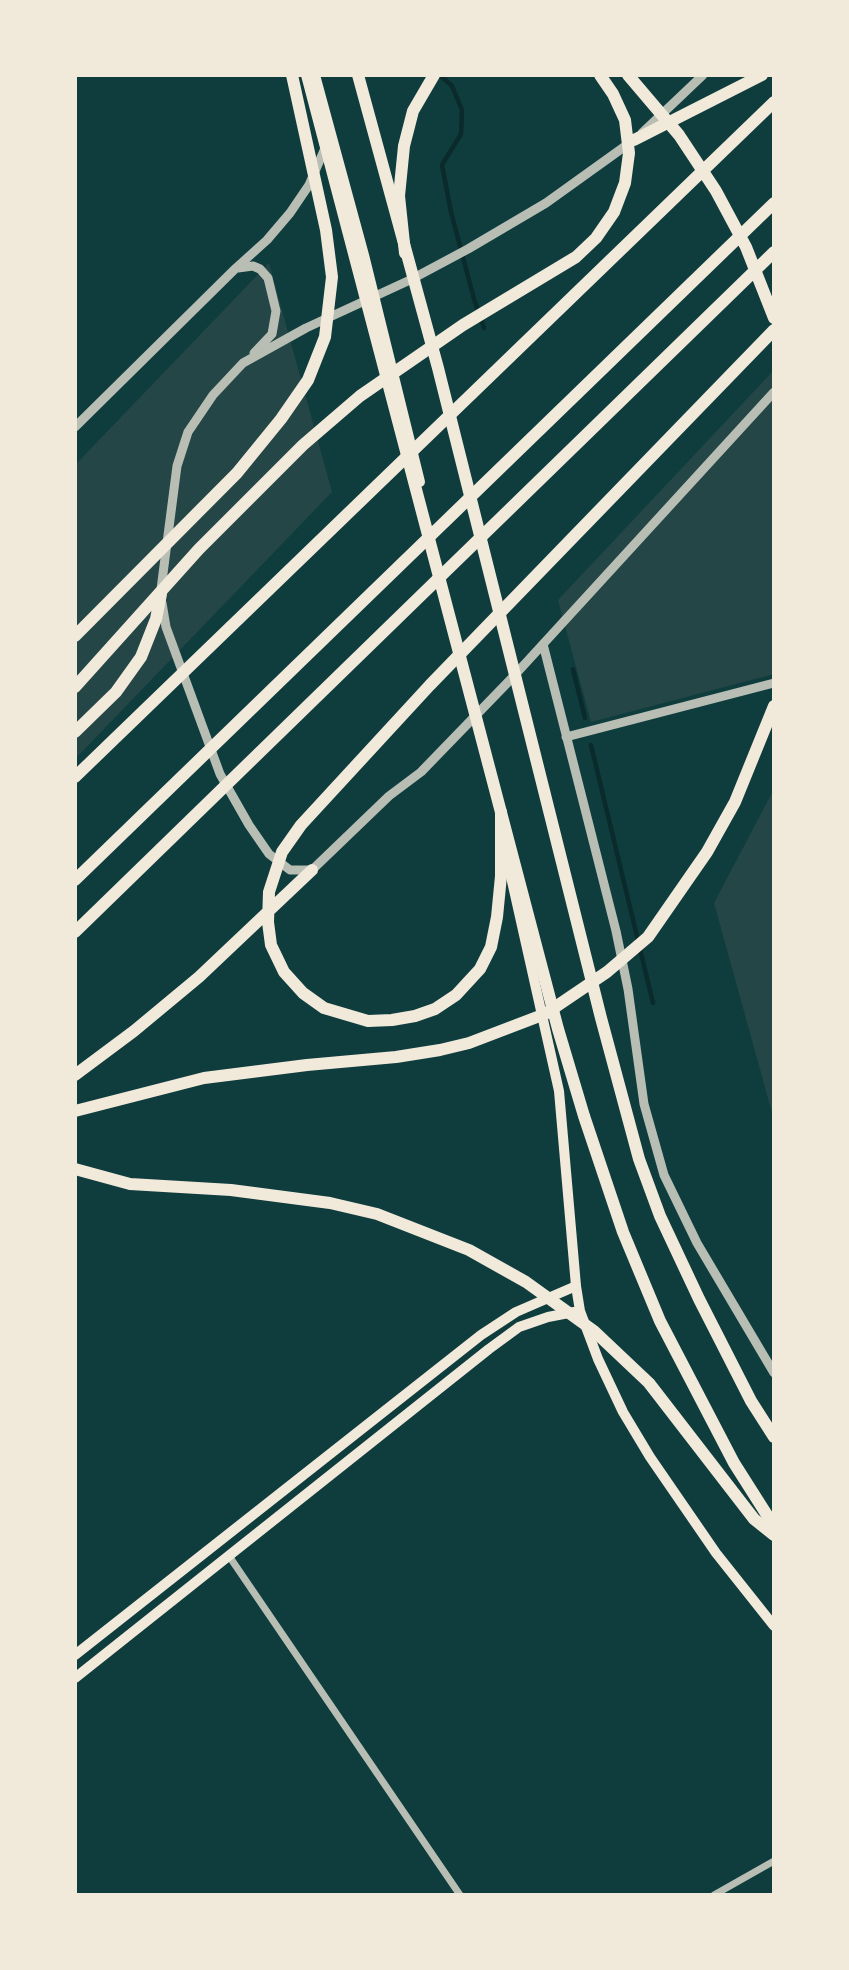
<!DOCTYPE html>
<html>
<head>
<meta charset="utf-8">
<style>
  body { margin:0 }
  #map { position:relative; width:849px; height:1970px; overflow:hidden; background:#0f3d3e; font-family:Roboto,sans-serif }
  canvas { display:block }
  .frame { position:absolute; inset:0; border:77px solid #f1e9da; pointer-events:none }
</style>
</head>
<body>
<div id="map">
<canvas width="849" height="1970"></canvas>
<div class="frame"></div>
</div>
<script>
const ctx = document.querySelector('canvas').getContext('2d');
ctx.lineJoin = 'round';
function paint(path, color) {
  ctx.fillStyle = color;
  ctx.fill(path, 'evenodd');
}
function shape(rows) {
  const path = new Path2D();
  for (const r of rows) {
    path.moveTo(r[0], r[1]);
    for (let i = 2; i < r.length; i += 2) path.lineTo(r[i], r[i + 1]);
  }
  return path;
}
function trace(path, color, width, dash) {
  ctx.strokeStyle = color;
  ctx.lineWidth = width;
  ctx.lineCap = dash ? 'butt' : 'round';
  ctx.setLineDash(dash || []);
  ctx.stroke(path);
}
const green = shape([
  [269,263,332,492,75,759,75,465],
  [774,370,774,674,591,722,558,600],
  [774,789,774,1120,714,903]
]);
const stream = shape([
  [440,75,452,86,462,110,461,134,442,165,451,212,474,299,484,328],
  [573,669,585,718],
  [591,745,653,1003]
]);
const minor = shape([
  [229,1556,460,1895],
  [714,1895,774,1861]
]);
const tertiary = shape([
  [642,133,703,75],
  [238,268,253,266,260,269,268,278,276,311,272,334,254,353],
  [75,427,236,268,267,240,290,213,309,185,326,146],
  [161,589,177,466,188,432,213,395,243,363,306,328,410,280,468,249,546,203,631,142],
  [162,603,166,627,220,774,249,825,269,854,290,870,312,870,389,796,421,772,512,678,774,392],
  [543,644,616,931,628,989,644,1104,664,1175,697,1243,774,1373],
  [566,737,774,683]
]);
const secondary = shape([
  [75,1655,481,1335,516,1312,576,1286],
  [75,1678,489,1349,519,1327,548,1317,574,1312]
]);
const primary = shape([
  [315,75,364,255,420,482],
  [507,859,559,1091,576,1286,580,1311,598,1359,623,1412,650,1457,716,1553,774,1626]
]);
const trunk = shape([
  [307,75,558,1029,584,1116,623,1232,660,1321,734,1463,774,1526],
  [358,75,438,368,601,1018,639,1159,660,1216,699,1299,751,1401,774,1437]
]);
const motorway = shape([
  [628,75,679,135,716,191,746,247,774,318],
  [634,140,762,75],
  [405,253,399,196,404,146,413,111,434,75],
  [75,636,237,473,281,419,308,380,325,337,332,277,326,230,292,75],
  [75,687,199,549,303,445,360,396,463,325,576,257,596,238,614,212,625,183,629,153,625,120,613,94,600,75],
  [75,732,116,692,141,657,156,619,161,594],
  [75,777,774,102],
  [501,812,501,876,497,917,491,947,480,969,456,995,435,1009,415,1016,392,1020,368,1021,324,1008,303,993,284,972,271,945,268,922,269,892,282,852,301,825,430,685,774,330],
  [75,880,774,203],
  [75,932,774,252],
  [75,1075,134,1031,199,977,312,870],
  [75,1111,204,1078,307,1065,396,1057,440,1050,469,1043,545,1014,607,972,648,937,707,852,735,802,774,706],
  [75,1169,130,1184,231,1190,330,1203,377,1214,469,1250,526,1282,594,1331,649,1383,754,1519,774,1535]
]);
paint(green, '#244646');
trace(stream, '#0a2a2b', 4.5);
trace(minor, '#b8beb3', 7);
trace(tertiary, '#b8beb3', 9);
trace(secondary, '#f1e9da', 10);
trace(primary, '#f1e9da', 10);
trace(trunk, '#f1e9da', 12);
trace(motorway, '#f1e9da', 12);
</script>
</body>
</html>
